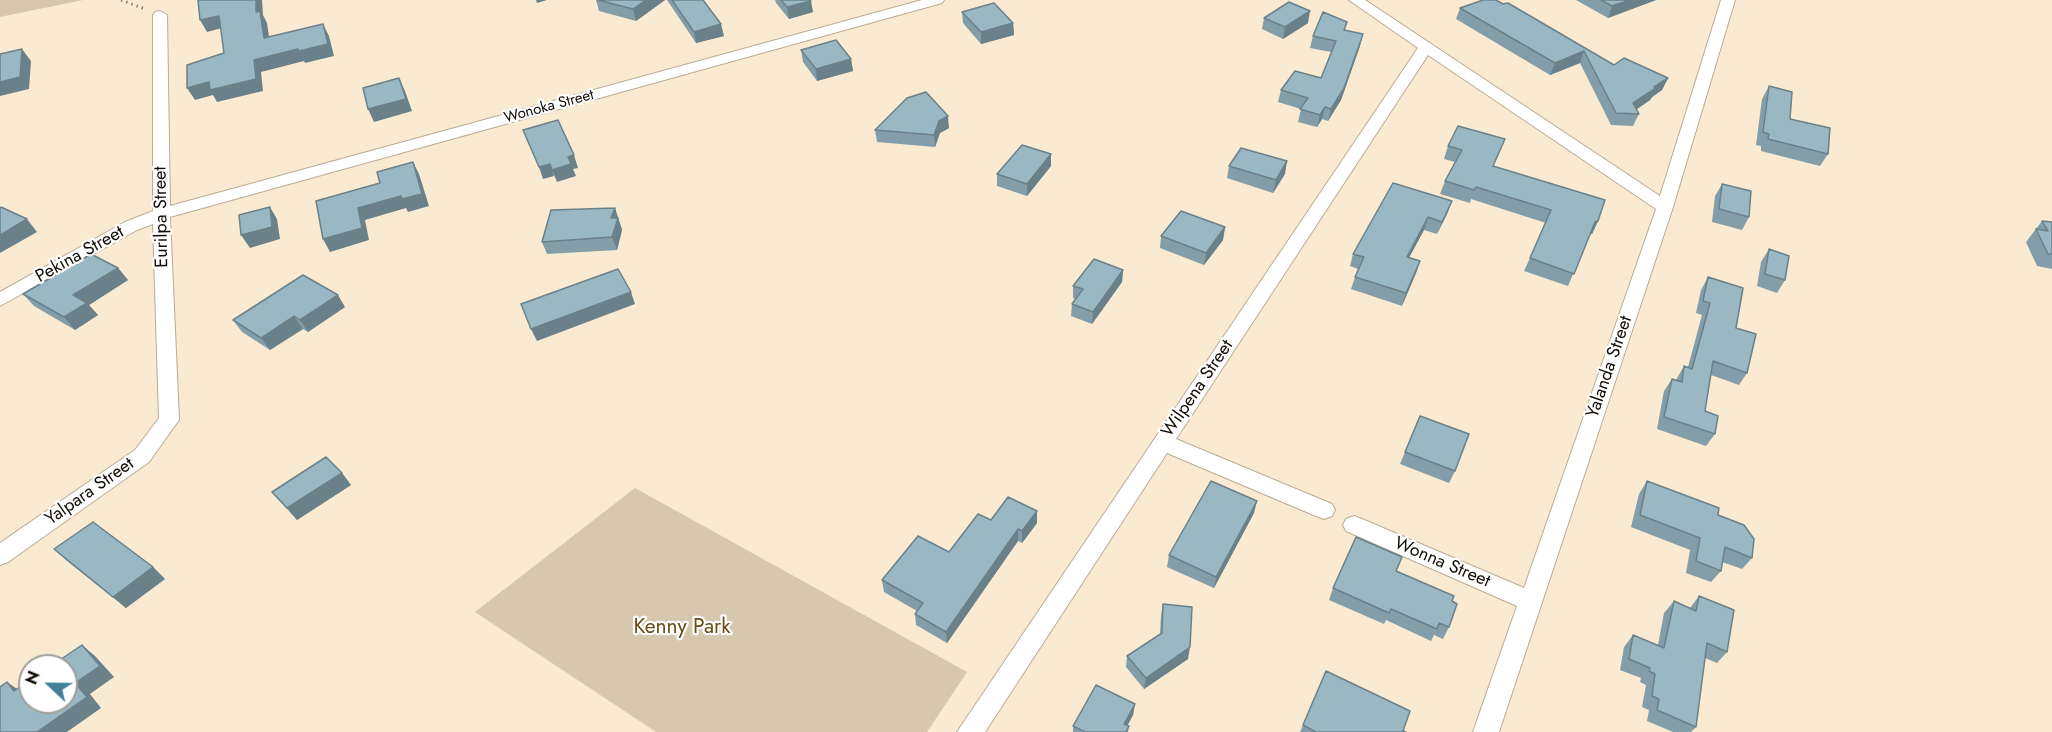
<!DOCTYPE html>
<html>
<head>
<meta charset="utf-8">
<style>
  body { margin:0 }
  #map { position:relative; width:2052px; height:732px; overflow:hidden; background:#faead1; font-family:Jost,sans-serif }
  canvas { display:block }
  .north { position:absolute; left:18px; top:654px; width:60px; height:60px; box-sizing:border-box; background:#fff; border:2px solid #a09e9b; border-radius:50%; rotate:292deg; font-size:16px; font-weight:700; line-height:24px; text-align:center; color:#110c05 }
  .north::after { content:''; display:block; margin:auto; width:21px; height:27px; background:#438097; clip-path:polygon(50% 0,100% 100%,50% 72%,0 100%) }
</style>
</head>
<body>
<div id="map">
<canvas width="2052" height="732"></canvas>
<div class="north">N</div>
</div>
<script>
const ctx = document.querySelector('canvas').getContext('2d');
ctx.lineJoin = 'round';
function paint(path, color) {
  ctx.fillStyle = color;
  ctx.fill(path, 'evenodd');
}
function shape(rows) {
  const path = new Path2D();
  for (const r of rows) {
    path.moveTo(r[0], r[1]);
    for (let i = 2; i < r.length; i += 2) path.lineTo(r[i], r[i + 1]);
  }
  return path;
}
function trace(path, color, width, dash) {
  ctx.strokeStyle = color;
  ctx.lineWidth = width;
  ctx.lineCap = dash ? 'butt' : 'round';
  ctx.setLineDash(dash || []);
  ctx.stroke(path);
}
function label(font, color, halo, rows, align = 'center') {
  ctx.font = font + ' Jost,sans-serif';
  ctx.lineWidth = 4.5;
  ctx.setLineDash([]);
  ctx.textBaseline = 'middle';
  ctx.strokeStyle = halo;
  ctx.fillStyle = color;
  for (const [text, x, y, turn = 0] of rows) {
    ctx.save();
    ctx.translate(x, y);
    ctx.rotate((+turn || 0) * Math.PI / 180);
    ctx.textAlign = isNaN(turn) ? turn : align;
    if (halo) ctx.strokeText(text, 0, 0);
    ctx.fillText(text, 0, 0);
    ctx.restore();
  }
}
const green = shape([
  [0,0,83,0,0,17],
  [635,488,967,672,927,732,656,732,475,612]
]);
const path = shape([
  [121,0,145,9]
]);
const street = shape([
  [922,0,944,0,942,3,170,217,179,420,149,462,8,562,0,565,0,543,135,450,159,418,153,224,137,230,0,306,0,292,125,222,153,211,153,15,155,12,160,11,167,15,170,206,922,0],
  [1349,0,1365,0,1660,196,1721,0,1735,0,1673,207,1499,732,1473,732,1517,606,1346,531,1343,525,1346,519,1354,516,1362,519,1524,588,1656,209,1428,55,1176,439,1332,504,1335,510,1332,516,1324,519,1316,516,1167,453,985,732,957,732,1418,48,1349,0]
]);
const wall = shape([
  [596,0,665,0,636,21,599,11],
  [667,0,703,0,724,36,696,43],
  [775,0,810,0,813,12,789,19,776,3],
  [1483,0,1614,65,1668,78,1662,90,1652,97,1650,100,1637,109,1639,114,1633,126,1611,125,1580,63,1550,75,1456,19,1460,8],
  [1576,0,1656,0,1608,18],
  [962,12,1013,23,1014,35,981,44,963,23],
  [1264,18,1308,23,1283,39,1262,29],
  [1345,30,1360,46,1341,100,1328,121,1322,119,1317,127,1298,122,1301,109,1278,102,1281,90,1321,78,1331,52,1310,48,1313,36],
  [801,50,851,59,853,71,817,81,803,62],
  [1769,86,1790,119,1828,154,1820,166,1761,151,1761,146,1756,145,1762,99],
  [1458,126,1494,167,1598,221,1592,234,1590,234,1568,286,1524,271,1546,223,1471,199,1470,203,1440,194,1445,181,1455,162,1444,159,1448,146],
  [949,128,940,133,935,147,877,142,875,130],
  [1051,154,1051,166,1027,196,997,186,997,174],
  [1229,166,1285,174,1273,193,1227,178],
  [1722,184,1749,217,1742,230,1712,222,1715,196],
  [1452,201,1447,214,1437,234,1424,230,1409,257,1420,261,1416,273,1402,306,1351,289,1355,277,1358,269,1350,266,1353,254],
  [615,208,622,230,617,250,547,254,542,242],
  [2042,221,2052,222,2052,269,2037,266,2026,242],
  [1225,227,1223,240,1204,265,1160,248,1161,236],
  [1769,249,1785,280,1777,293,1757,286,1761,262],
  [118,268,128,280,89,305,98,315,75,330,34,306,23,294],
  [1123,270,1122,282,1092,324,1071,316,1072,304,1075,299,1073,298,1073,286],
  [1708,277,1736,328,1747,373,1739,385,1711,375,1705,411,1715,434,1706,446,1657,429,1664,391,1672,379,1676,380,1684,366,1688,367,1702,315,1696,313,1701,290],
  [345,307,308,332,303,329,270,350,242,332,233,320],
  [1420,416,1455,471,1449,483,1400,464],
  [342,473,351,485,297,520,272,492],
  [1647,481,1718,515,1752,558,1742,569,1722,562,1721,571,1711,582,1686,573,1690,550,1631,527,1639,494],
  [1037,511,1037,523,1022,543,1018,541,947,643,916,625,915,614,917,611,884,592,882,580,949,552,991,520],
  [1254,513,1214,588,1167,567,1169,555],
  [54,549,153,567,165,579,126,608,67,561],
  [1396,571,1452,601,1449,627,1443,639,1434,635,1431,641,1386,620,1384,624,1329,600,1333,588],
  [1699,596,1727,652,1717,663,1705,658,1696,727,1691,732,1673,732,1647,721,1649,710,1642,707,1646,685,1640,682,1641,678,1620,670,1624,647,1633,635,1658,645,1664,613,1674,601,1690,608],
  [1163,604,1188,659,1144,689,1126,667,1127,656,1160,634,1161,615],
  [1326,671,1403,731,1406,732,1300,732],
  [1135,704,1133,715,1127,726,1129,726,1128,732,1073,732,1073,726]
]);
const shadedWall = shape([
  [256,0,262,0,263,15,267,23,271,50,264,38,256,12],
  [536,0,547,0,537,3],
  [646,0,665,0,636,21,633,9],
  [1630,0,1656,0,1608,18,1612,6],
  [811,1,813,12,789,19,787,7],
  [1310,11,1308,23,1283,39,1285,27],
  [219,16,226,27,207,32,200,20],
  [1013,23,1014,35,981,44,981,32],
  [323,24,329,36,334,56,305,63,304,61,261,72,263,91,217,102,213,95,195,100,187,88,254,60],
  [721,24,724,36,696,43,694,32],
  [1363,34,1360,46,1341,100,1328,121,1331,109],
  [22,49,31,61,29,89,0,96,0,82],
  [1584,51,1580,63,1550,75,1555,63],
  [851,59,853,71,817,81,816,69],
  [399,78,405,91,412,111,374,122,368,109],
  [1668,78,1662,90,1652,97,1650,100,1630,114,1633,103,1654,87],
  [1325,107,1322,119,1317,127,1320,115],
  [948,116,949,128,940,133,935,147,934,135,939,121],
  [1051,154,1051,166,1027,196,1027,184],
  [574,155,578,168,573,169,576,176,557,182,552,170,568,157],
  [1287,161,1285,174,1273,193,1276,180],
  [413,162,419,174,429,206,408,212,406,208,365,220,369,240,330,252,323,239,358,208],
  [550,164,554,176,543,179,539,167],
  [1452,201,1447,214,1437,234,1442,222],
  [270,207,277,219,280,239,250,248,241,235],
  [615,208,622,230,617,250,612,237,611,218],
  [1428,217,1424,230,1403,269,1407,257],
  [27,219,37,232,0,253,0,235],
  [1598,221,1592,234,1589,234,1595,222],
  [1225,227,1223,240,1204,265,1206,253],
  [1420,261,1416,273,1402,306,1406,293],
  [118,268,128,280,89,305,98,315,75,330,64,317,73,295],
  [1123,270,1122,282,1092,324,1093,312],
  [631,292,635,304,537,341,531,329],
  [338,295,345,307,308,332,300,320],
  [294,316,303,329,270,350,261,338],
  [342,473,351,485,297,520,287,508],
  [1257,501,1254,513,1214,588,1216,577],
  [1037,511,1037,523,1022,543,1022,531],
  [1018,529,1018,541,947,643,946,632],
  [153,567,165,579,126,608,113,597],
  [82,645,95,656,114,677,90,694,101,708,67,732,37,732,75,683],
  [1190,647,1188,659,1144,689,1146,678],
  [7,682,23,693,14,691],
  [1135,704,1133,715,1124,732,1124,724]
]);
const building = shape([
  [198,0,256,0,256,12,260,11,264,38,323,24,328,44,299,51,298,49,254,60,256,79,210,90,209,82,187,88,187,65,224,53,219,16,200,20,198,0],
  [598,0,646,0,633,9,598,0],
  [672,0,703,0,721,24,694,32,672,0],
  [781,0,810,0,811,1,787,7,781,0],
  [1483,0,1496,0,1503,4,1508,3,1614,65,1624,58,1668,78,1654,87,1656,88,1633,103,1639,114,1616,113,1584,51,1555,63,1460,8,1483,0],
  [1601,0,1630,0,1612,6,1601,0],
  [1289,2,1310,11,1285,27,1264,18,1289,2],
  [994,3,1013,23,981,32,962,12,994,3],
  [1323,12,1347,22,1344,30,1363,34,1344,88,1331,109,1325,107,1320,115,1300,109,1308,98,1281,90,1295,71,1321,78,1336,41,1313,36,1323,12],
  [836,40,851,59,816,69,801,50,836,40],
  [22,49,20,77,0,82,0,54,22,49],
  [399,78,406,99,368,109,363,88,399,78],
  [1769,86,1792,92,1790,119,1830,128,1828,154,1768,139,1769,134,1763,132,1769,86],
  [926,92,948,116,939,121,934,135,875,130,907,98,926,92],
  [558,120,574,155,568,157,571,164,552,170,550,164,539,167,523,130,558,120],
  [1458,126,1505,139,1493,166,1605,200,1598,221,1595,222,1574,274,1530,258,1551,210,1476,187,1474,190,1445,181,1462,150,1448,146,1458,126],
  [1022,145,1051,154,1027,184,997,174,1022,145],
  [1241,148,1287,161,1276,180,1229,166,1241,148],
  [413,162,422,194,402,199,401,196,358,208,362,228,323,239,316,201,380,183,377,172,413,162],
  [1393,183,1452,201,1442,222,1428,217,1407,257,1420,261,1406,293,1355,277,1364,257,1353,254,1393,183],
  [1722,184,1751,191,1749,217,1719,209,1722,184],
  [1,207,27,219,0,235,0,208,1,207],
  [270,207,272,227,241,235,239,215,270,207],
  [615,208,611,218,618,218,612,237,542,242,551,210,615,208],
  [1181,211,1225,227,1206,253,1161,236,1181,211],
  [2042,221,2052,222,2052,254,2048,254,2036,229,2048,231,2042,221],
  [1769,249,1789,256,1785,280,1765,274,1769,249],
  [91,254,118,268,73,295,87,303,64,317,23,294,91,254],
  [1094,259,1123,270,1093,312,1072,304,1083,289,1073,286,1094,259],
  [618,269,631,292,531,329,521,304,618,269],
  [303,275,338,295,300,320,294,316,261,338,233,320,303,275],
  [1708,277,1743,288,1736,328,1756,334,1747,373,1713,361,1705,411,1718,416,1715,434,1664,417,1672,379,1682,382,1684,366,1692,369,1710,303,1703,301,1708,277],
  [1420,416,1469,434,1455,471,1405,452,1420,416],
  [326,457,342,473,287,508,272,492,326,457],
  [1211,481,1257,501,1216,577,1169,555,1211,481],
  [1647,481,1719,508,1718,515,1744,525,1754,539,1752,558,1725,547,1721,571,1696,561,1700,538,1640,515,1647,481],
  [1008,497,1037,511,1022,531,1018,529,946,632,915,614,923,603,882,580,918,536,949,552,978,514,991,520,1008,497],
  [93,522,153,567,113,597,54,549,93,522],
  [1356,537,1402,557,1396,571,1454,596,1452,601,1457,604,1449,627,1439,623,1437,629,1391,609,1389,613,1333,588,1356,537],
  [1699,596,1734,610,1727,652,1707,643,1696,727,1657,710,1659,699,1652,696,1655,674,1649,671,1650,668,1629,659,1633,635,1664,648,1674,601,1696,611,1699,596],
  [1163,604,1192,607,1190,647,1146,678,1127,656,1162,633,1163,604],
  [82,645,100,666,75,683,87,697,37,732,0,732,0,687,7,682,14,691,30,680,30,702,66,702,66,666,51,666,82,645],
  [1326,671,1410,711,1403,731,1406,732,1316,732,1303,725,1326,671],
  [1096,685,1135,704,1124,724,1129,726,1126,732,1085,732,1073,726,1096,685]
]);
const farStreetnames = [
  ["Wonoka Street",549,107,-15]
];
const streetNames = [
  ["Eurilpa Street",162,217,-91],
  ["Pekina Street",80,255,-29],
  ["Yalanda Street",1610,367,-71],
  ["Wilpena Street",1198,389,-56],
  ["Yalpara Street",90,492,-35],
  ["Wonna Street",1442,563,23]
];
const nearParknames = [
  ["Kenny Park",682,628]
];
paint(green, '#d6c7ae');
trace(street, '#baab93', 2);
trace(path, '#8a7f6f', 3, [1.5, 4]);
paint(street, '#fff');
paint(wall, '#849ea9');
paint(shadedWall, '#6b8189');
paint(building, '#99b8c4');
trace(building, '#6b8189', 1.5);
label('15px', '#110c05', '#fff', farStreetnames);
label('18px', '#110c05', '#fff', streetNames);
label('21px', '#694c14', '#fff', nearParknames);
</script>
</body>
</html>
